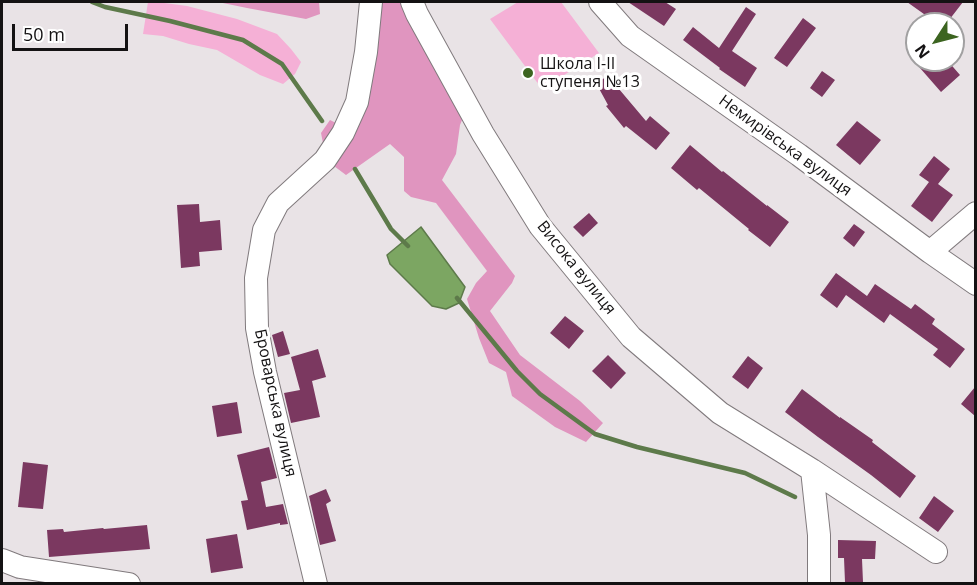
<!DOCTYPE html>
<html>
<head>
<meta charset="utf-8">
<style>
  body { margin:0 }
  #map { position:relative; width:977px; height:585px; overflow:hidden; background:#e9e3e6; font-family:"Open Sans",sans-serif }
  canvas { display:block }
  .frame { position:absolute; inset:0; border:3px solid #141213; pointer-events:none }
  .north { position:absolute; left:905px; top:12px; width:60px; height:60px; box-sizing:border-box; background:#fff; border:2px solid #a1a0a1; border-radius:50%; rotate:234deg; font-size:16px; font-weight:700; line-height:24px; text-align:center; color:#141213 }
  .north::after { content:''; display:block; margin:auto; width:21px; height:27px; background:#3c6420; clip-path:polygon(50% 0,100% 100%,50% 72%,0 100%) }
  .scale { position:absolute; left:12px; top:24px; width:116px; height:27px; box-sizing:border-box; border:3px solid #141213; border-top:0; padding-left:8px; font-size:18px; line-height:21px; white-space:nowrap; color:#141213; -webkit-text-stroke:4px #fff; paint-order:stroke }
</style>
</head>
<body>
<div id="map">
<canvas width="977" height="585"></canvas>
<div class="frame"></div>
<div class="north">N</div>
<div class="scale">50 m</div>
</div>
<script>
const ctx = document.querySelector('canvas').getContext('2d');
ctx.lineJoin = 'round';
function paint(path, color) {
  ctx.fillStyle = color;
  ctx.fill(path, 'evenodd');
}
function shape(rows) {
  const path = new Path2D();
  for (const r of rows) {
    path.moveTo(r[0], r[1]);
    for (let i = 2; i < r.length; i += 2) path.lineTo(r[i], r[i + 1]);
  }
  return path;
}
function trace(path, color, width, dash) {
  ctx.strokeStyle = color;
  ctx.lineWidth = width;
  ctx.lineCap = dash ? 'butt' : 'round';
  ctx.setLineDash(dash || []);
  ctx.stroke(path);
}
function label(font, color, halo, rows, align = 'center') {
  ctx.font = font + ' "Open Sans",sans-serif';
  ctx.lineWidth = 6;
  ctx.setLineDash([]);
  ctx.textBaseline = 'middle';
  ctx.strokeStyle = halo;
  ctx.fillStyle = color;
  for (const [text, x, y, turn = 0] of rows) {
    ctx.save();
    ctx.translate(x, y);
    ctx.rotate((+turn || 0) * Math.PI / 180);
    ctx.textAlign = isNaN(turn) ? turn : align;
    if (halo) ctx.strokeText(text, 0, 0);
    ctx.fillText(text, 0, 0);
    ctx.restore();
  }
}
const green = shape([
  [148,2,157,2,187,6,237,19,277,34,291,49,301,62,295,74,283,84,260,75,217,50,189,44,163,36,143,34],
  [518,2,561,2,599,53,542,89,490,19]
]);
const forest = shape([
  [218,2,319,2,320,14,306,19,247,8],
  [378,2,405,2,466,110,460,125,456,154,442,180,515,276,512,283,490,311,520,355,580,401,603,423,586,442,555,427,512,396,506,372,489,363,479,338,467,299,476,283,487,271,436,203,411,197,404,191,404,157,390,144,346,175,334,166,324,148,321,133,330,120,352,131]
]);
const water = shape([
  [421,227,465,287,459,303,446,309,432,306,390,264,387,255,421,227]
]);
const stream = shape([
  [92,2,105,7,170,21,243,40,282,64,322,121],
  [355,169,391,229,408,246],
  [457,298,517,371,540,394,595,434,637,447,745,473,795,497]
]);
const building = shape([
  [628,2,665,2,676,9,664,26],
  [907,2,963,2,946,24,938,24],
  [746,7,756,14,732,51,757,68,745,87,719,69,720,68,683,40,693,27,719,48],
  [803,18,816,28,787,67,774,58],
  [913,60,947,60,960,75,941,92],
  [822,71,835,80,822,97,810,88],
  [608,76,646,121,650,116,670,133,656,150,626,126,624,128,606,106,608,105,596,83],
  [857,121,881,140,860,165,836,145],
  [690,145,722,172,723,171,767,206,767,205,789,222,770,247,748,230,749,229,699,188,697,190,671,168],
  [934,156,950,169,938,184,953,195,932,222,911,206,929,182,919,175],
  [199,204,200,222,220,220,222,250,199,252,200,266,181,268,177,205],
  [589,213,598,223,583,237,573,227],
  [854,224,865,232,854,247,843,238],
  [836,273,867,296,875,284,911,309,915,304,935,319,932,324,965,349,950,368,933,355,938,349,890,314,884,323,846,295,837,308,820,295],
  [565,316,584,331,569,349,550,333],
  [283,331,290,354,278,357,272,335],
  [318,349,326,377,312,381,320,417,291,423,284,393,300,390,291,357],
  [608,355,626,373,611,389,592,371],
  [748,356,763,368,748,389,732,377],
  [975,387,975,416,961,404],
  [802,389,840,418,840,417,873,440,872,442,916,476,900,498,871,475,818,437,785,412],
  [237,402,242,433,217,437,212,406],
  [269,447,277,478,261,482,266,507,283,504,288,524,280,525,280,523,247,530,241,501,248,500,237,455],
  [23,462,48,465,43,509,18,507],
  [326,489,331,501,326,504,336,541,320,545,309,496],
  [934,496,954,511,938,532,919,518],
  [147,525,150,549,49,557,47,530,63,529,64,532,103,528,104,529],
  [237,534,243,568,211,573,206,539],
  [838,540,876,541,875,559,862,559,863,582,845,582,844,558,838,558]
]);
const minor = shape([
  [412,2,417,14,483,134,540,226,631,337,720,413,812,470,936,552],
  [600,2,630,36,799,155,930,252,976,284],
  [930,252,976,213],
  [812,470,819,535,819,584],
  [2,560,20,567,129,584],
  [316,584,265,372,257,328,256,278,264,230,278,203,325,160,343,133,357,102,366,52,371,2]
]);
const markers = [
  [528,73,6,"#3c6420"]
];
const poiNames = [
  ["Школа I-II",540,64],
  ["ступеня №13",540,82]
];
const streetNames = [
  ["Немирівська вулиця",785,146,36],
  ["Висока вулиця",576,268,51],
  ["Броварська вулиця",275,403,78]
];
paint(green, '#f5b0d6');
paint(forest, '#e095bf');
paint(water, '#7ca662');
trace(water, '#5d7a4a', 1.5);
trace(stream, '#5d7a4a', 4.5);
paint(building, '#7b3860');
trace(minor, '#807a7d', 24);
trace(minor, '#fff', 22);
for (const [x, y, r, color] of markers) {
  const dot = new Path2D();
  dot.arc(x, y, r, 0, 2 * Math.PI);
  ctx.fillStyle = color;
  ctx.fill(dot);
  trace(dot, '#fff', 2);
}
label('16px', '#141213', '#fff', poiNames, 'left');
label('16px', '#141213', '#fff', streetNames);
</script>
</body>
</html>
